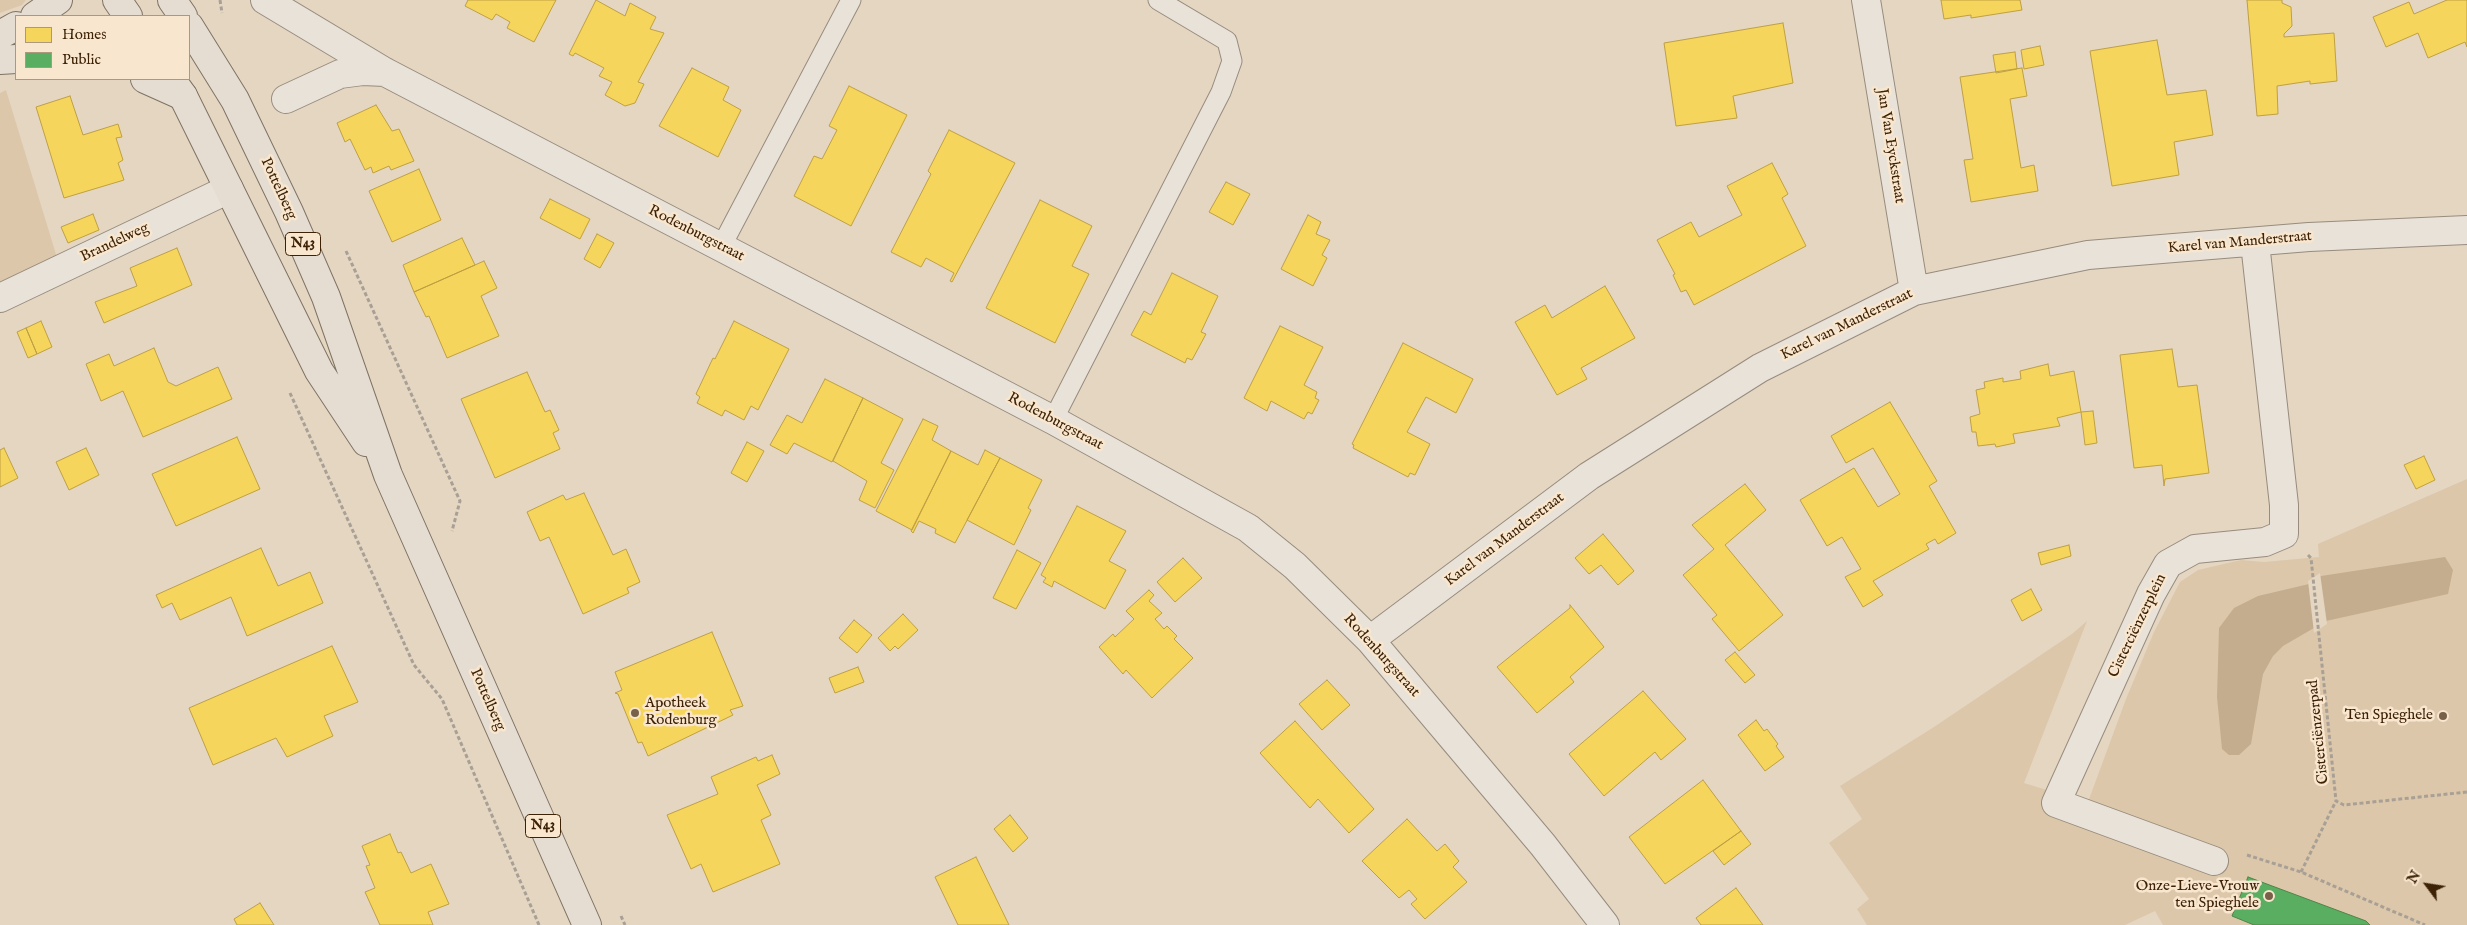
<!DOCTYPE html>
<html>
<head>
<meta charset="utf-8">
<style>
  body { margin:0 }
  #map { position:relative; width:2467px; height:925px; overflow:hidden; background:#e5d6c2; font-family:"IM FELL English",serif }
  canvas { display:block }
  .legend { position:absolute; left:15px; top:15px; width:175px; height:65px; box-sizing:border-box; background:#f8e6ce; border:1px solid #ad987e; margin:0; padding:6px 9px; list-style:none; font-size:15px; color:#3d2206 }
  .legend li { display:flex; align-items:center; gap:10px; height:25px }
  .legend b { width:25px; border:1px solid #ad987e }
  .north { position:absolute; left:2402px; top:860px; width:50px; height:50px; -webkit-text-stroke:4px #f8e6ce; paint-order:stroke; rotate:301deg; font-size:14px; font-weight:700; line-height:20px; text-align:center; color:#3d2206 }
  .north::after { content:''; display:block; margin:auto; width:18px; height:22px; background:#3d2206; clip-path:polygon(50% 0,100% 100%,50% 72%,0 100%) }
</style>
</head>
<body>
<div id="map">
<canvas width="2467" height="925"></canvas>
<ul class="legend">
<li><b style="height:14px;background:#f6d55c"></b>Homes</li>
<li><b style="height:14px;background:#5aae61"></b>Public</li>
</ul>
<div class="north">N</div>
</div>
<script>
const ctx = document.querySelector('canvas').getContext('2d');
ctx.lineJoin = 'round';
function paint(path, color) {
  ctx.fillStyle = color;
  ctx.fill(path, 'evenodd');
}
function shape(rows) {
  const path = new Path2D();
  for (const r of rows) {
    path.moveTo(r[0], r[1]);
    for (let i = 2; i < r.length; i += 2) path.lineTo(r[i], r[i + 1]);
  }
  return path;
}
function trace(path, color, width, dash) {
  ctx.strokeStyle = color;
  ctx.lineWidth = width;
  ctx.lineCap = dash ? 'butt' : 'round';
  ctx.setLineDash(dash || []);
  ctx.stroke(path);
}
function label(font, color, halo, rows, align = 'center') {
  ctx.font = font + ' "IM FELL English",serif';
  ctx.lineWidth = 5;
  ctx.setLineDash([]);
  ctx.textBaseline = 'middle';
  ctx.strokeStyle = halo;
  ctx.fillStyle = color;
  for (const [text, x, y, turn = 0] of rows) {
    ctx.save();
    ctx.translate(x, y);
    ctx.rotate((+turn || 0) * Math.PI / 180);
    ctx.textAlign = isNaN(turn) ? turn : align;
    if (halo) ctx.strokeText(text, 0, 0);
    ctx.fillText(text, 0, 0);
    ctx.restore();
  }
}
const green = shape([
  [0,0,26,0,22,5,0,13],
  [6,90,58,261,0,287,0,93],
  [2467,479,2467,925,2163,925,2155,911,2125,925,1867,925,1857,909,1869,899,1829,843,1862,819,1840,786,1934,727,2072,634,2087,621,2024,783,2050,791,2081,821,2126,699,2154,632,2180,582,2198,570,2241,560,2264,562,2319,557,2318,544]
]);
const water = shape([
  [2445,557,2453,570,2448,594,2326,621,2283,646,2273,656,2263,674,2251,744,2239,755,2229,755,2222,749,2217,697,2219,628,2234,608,2258,596,2309,584,2321,576]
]);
const pier = shape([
  [2320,573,2327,624,2314,633,2308,581]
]);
const homes = shape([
  [468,0,556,0,534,42,507,28,510,22,496,14,492,20,465,6,468,0],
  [596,0,625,16,630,3,656,17,650,29,664,33,638,82,644,84,635,103,625,106,605,95,612,82,599,76,604,68,575,53,573,56,569,54,596,0],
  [1941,0,2020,0,2022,10,1971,18,1971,15,1944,19,1941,0],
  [2247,0,2282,0,2282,3,2291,7,2292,26,2284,34,2284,37,2334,33,2337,81,2310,84,2310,81,2277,86,2278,114,2257,116,2247,0],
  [2447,0,2467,0,2467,47,2465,42,2428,58,2418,33,2386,47,2373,17,2409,2,2414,14,2447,0],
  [1783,23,1793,83,1733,96,1737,118,1676,126,1664,43,1783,23],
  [2157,40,2167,95,2206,90,2213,135,2174,142,2179,175,2112,186,2090,51,2157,40],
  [2040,46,2044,65,2024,69,2021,50,2040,46],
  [2015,52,2017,69,1996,73,1993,55,2015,52],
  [692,68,729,87,723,100,741,110,718,157,659,126,692,68],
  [2022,68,2027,96,2010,99,2021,168,2034,165,2038,191,1971,202,1964,160,1973,159,1960,77,2022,68],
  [849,86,907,115,851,226,794,196,814,156,822,159,837,130,829,126,849,86],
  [70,96,83,135,118,124,122,137,116,138,123,160,118,163,124,180,64,198,36,107,70,96],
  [376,105,392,131,399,129,414,161,391,170,389,166,373,173,371,167,365,170,350,139,345,142,337,123,376,105],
  [949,130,1015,163,952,282,950,281,954,273,926,258,921,267,891,252,931,174,928,171,949,130],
  [1772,163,1788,194,1782,198,1806,246,1694,305,1686,290,1681,292,1673,275,1675,274,1657,240,1691,222,1699,237,1742,215,1727,186,1772,163],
  [419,169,441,220,392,242,369,191,419,169],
  [1226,182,1250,194,1233,225,1209,212,1226,182],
  [550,199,590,219,580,239,540,218,550,199],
  [1040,200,1092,226,1072,266,1089,274,1055,343,986,308,1040,200],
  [93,214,99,230,68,243,61,227,93,214],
  [1308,215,1321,222,1316,234,1330,240,1322,255,1327,258,1313,286,1281,269,1308,215],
  [597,234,614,243,600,268,584,259,597,234],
  [462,238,475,265,414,292,403,265,462,238],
  [177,248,192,285,104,323,95,302,137,286,130,268,177,248],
  [484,261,497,288,481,296,499,336,447,358,429,316,426,317,414,292,484,261],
  [1172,273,1218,296,1201,332,1206,334,1192,360,1187,358,1185,363,1131,335,1144,311,1151,315,1172,273],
  [1605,286,1635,338,1581,368,1587,379,1557,395,1515,322,1545,305,1552,318,1605,286],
  [41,321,52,347,37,354,26,328,41,321],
  [734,321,789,349,758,410,751,406,744,420,725,410,722,416,697,403,700,397,696,394,713,358,715,359,734,321],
  [1280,326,1323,347,1304,385,1317,392,1315,398,1319,400,1312,414,1308,412,1304,419,1271,401,1267,411,1244,398,1280,326],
  [26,328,37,354,28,358,17,332,26,328],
  [1403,343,1473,379,1456,413,1426,397,1407,432,1430,444,1415,475,1410,473,1408,477,1353,448,1354,445,1352,444,1403,343],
  [154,348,168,382,176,386,218,367,232,399,143,437,123,391,101,401,86,364,109,354,114,366,154,348],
  [2172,349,2178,387,2197,385,2209,473,2165,479,2164,486,2162,465,2134,468,2120,355,2172,349],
  [2048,364,2050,376,2074,371,2081,412,2057,418,2060,426,2013,434,2015,443,1996,447,1995,444,1978,446,1976,432,1972,432,1970,417,1980,414,1976,390,1985,388,1984,382,2003,378,2003,382,2021,379,2020,371,2048,364],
  [527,372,545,412,550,410,559,430,553,433,560,449,495,478,461,399,527,372],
  [825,379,863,398,832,462,794,443,787,454,770,445,787,415,802,423,825,379],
  [863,398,903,419,881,463,894,470,875,508,859,500,867,481,833,461,863,398],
  [1890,402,1937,481,1929,486,1956,533,1938,544,1935,539,1926,544,1929,549,1873,581,1883,595,1863,607,1845,577,1861,569,1842,537,1827,546,1800,500,1854,468,1878,507,1900,494,1873,448,1846,463,1831,436,1890,402],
  [2093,411,2097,443,2085,445,2081,412,2093,411],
  [923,419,938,426,932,440,951,451,912,530,876,511,923,419],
  [237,437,260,489,176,526,152,474,237,437],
  [747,442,764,451,747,482,731,473,747,442],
  [4,448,18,478,0,487,0,450,4,448],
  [86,448,99,475,69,490,56,462,86,448],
  [985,450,1000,458,955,543,935,533,936,529,919,521,913,533,911,531,951,451,978,465,985,450],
  [2424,456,2435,480,2416,489,2404,465,2424,456],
  [1000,458,1042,480,1028,508,1031,510,1014,545,967,520,1000,458],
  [1745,484,1766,510,1725,545,1783,615,1739,651,1712,619,1717,615,1683,575,1714,549,1692,525,1745,484],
  [584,493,613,555,626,549,640,582,627,588,629,593,583,614,549,537,540,541,527,512,563,495,566,500,584,493],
  [1077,506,1126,531,1109,561,1126,570,1105,609,1054,581,1052,587,1043,582,1046,578,1041,575,1077,506],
  [1603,534,1634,571,1618,585,1601,565,1589,574,1575,558,1603,534],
  [2069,545,2071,556,2041,565,2038,553,2069,545],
  [261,548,278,586,310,572,323,603,247,636,231,597,180,620,172,603,162,608,156,595,261,548],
  [1017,550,1041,563,1016,609,993,598,1017,550],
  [1183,558,1202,578,1175,602,1157,582,1183,558],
  [2031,589,2042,610,2022,621,2011,600,2031,589],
  [1149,590,1154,595,1149,601,1162,613,1155,619,1164,629,1167,626,1177,636,1174,639,1193,658,1152,698,1126,670,1123,674,1099,647,1113,634,1115,637,1134,619,1126,611,1149,590],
  [1570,605,1604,647,1570,677,1574,682,1537,713,1497,667,1570,608,1570,605],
  [903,614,918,630,898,649,895,646,890,651,878,638,903,614],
  [854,620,872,635,857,653,839,638,854,620],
  [712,632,743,706,730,710,733,715,648,756,642,742,638,743,618,694,615,693,622,690,615,672,712,632],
  [332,646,358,702,324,716,333,736,287,757,276,738,213,765,189,708,332,646],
  [1735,652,1755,675,1745,683,1725,660,1735,652],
  [858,667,864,682,835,693,829,678,858,667],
  [1327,680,1350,705,1322,730,1299,704,1327,680],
  [1643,691,1686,739,1661,760,1655,752,1604,796,1569,754,1643,691],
  [1756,720,1764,731,1767,729,1778,744,1776,746,1784,757,1765,771,1738,735,1756,720],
  [1295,721,1374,809,1349,833,1318,799,1310,808,1260,753,1295,721],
  [772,755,780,774,757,785,771,815,761,820,780,864,713,892,701,864,691,869,667,815,718,794,711,777,756,757,758,761,772,755],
  [1703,780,1741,831,1665,884,1629,837,1703,780],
  [1010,815,1028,838,1013,852,994,829,1010,815],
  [1407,819,1437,851,1445,844,1459,861,1453,867,1467,882,1425,919,1411,904,1417,899,1409,890,1399,898,1362,861,1407,819],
  [1741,831,1751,844,1724,865,1713,851,1741,831],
  [390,834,398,853,401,852,411,873,431,864,449,904,428,912,433,925,380,925,365,892,375,888,366,866,370,865,362,846,390,834],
  [976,857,1009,925,958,925,935,877,976,857],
  [1736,888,1763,925,1701,925,1696,918,1736,888],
  [260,903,274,925,237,925,234,919,260,903]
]);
const public = shape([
  [2248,877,2366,921,2370,925,2254,925,2232,916,2248,877]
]);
const path = shape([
  [220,0,222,13],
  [346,251,460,501,452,531],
  [290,393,414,665,442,699,539,925],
  [2308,555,2311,558,2336,801,2344,805,2467,792],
  [2247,855,2301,872,2425,925],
  [2301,872,2336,801],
  [621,916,625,925]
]);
const service = shape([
  [721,247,851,0],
  [1053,420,1221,92,1232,61,1227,41,1158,0]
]);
const minor = shape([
  [265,0,385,72,1053,420,1248,528,1295,566,1370,640,1543,845,1605,925],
  [1866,0,1914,291],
  [286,99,340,74,363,71,385,72],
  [0,298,229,189],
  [1370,640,1589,476,1760,368,1914,291,2088,255,2309,237,2467,230],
  [2214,861,2056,803,2151,594,2168,564,2195,549,2265,542,2284,534,2284,505,2255,243]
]);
const primary = shape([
  [117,0,128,16],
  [172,0,183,16],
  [189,26,235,100,289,212,326,297,388,475,587,925],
  [171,79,183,96,319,371,366,442]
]);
const motorway = shape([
  [35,16,58,0],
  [0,35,16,26],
  [0,60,16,59],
  [145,79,183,96]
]);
const markers = [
  [635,713,5,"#786148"],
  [2443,716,5,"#786148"],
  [2269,896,5,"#786148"]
];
const shields = [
  [303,244,35],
  [543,826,35]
];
const shieldNames = [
  ["N43",303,244],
  ["N43",543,826]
];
const streetNames = [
  ["Jan Van Eyckstraat",1890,146,81],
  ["Pottelberg",278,189,65],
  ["Rodenburgstraat",696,234,27],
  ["Brandelweg",115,243,-25],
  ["Karel van Manderstraat",2240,243,-5],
  ["Karel van Manderstraat",1847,325,-26],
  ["Rodenburgstraat",1055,422,28],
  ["Karel van Manderstraat",1505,540,-37],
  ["Cisterciënzerplein",2138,626,-64],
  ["Rodenburgstraat",1381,656,48],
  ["Pottelberg",487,700,66],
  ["Cisterciënzerpad",2319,732,-96]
];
const poiNames = [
  ["Apotheek",645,704,"left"],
  ["Rodenburg",645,721,"left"],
  ["Ten Spieghele",2433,716],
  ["Onze-Lieve-Vrouw",2259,887],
  ["ten Spieghele",2259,904]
];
paint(green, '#dcc7aa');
paint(water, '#c4ad8e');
paint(pier, '#e5d6c2');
paint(homes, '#f6d55c');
trace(homes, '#be9f42', 1);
paint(public, '#5aae61');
trace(public, '#518446', 1);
trace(service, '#978c7d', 21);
trace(minor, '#978c7d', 30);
trace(primary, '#7f7364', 30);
trace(motorway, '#7f7364', 30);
trace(path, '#a9a095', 3, [4, 2.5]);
trace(service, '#e9e2d8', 19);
trace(minor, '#e9e2d8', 28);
trace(primary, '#e5ddd1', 28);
trace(motorway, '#e5ddd1', 28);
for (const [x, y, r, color] of markers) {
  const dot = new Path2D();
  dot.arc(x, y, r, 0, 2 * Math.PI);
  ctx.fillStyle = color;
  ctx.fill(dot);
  trace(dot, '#f8e6ce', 2);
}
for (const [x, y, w] of shields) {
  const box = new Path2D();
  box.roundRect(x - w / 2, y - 11.5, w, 23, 4);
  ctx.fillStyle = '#f8e6ce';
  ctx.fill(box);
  trace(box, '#3d2206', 1);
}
label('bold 14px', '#3d2206', null, shieldNames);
label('15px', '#3d2206', '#f8e6ce', streetNames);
label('15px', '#3d2206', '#f8e6ce', poiNames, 'right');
</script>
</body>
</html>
